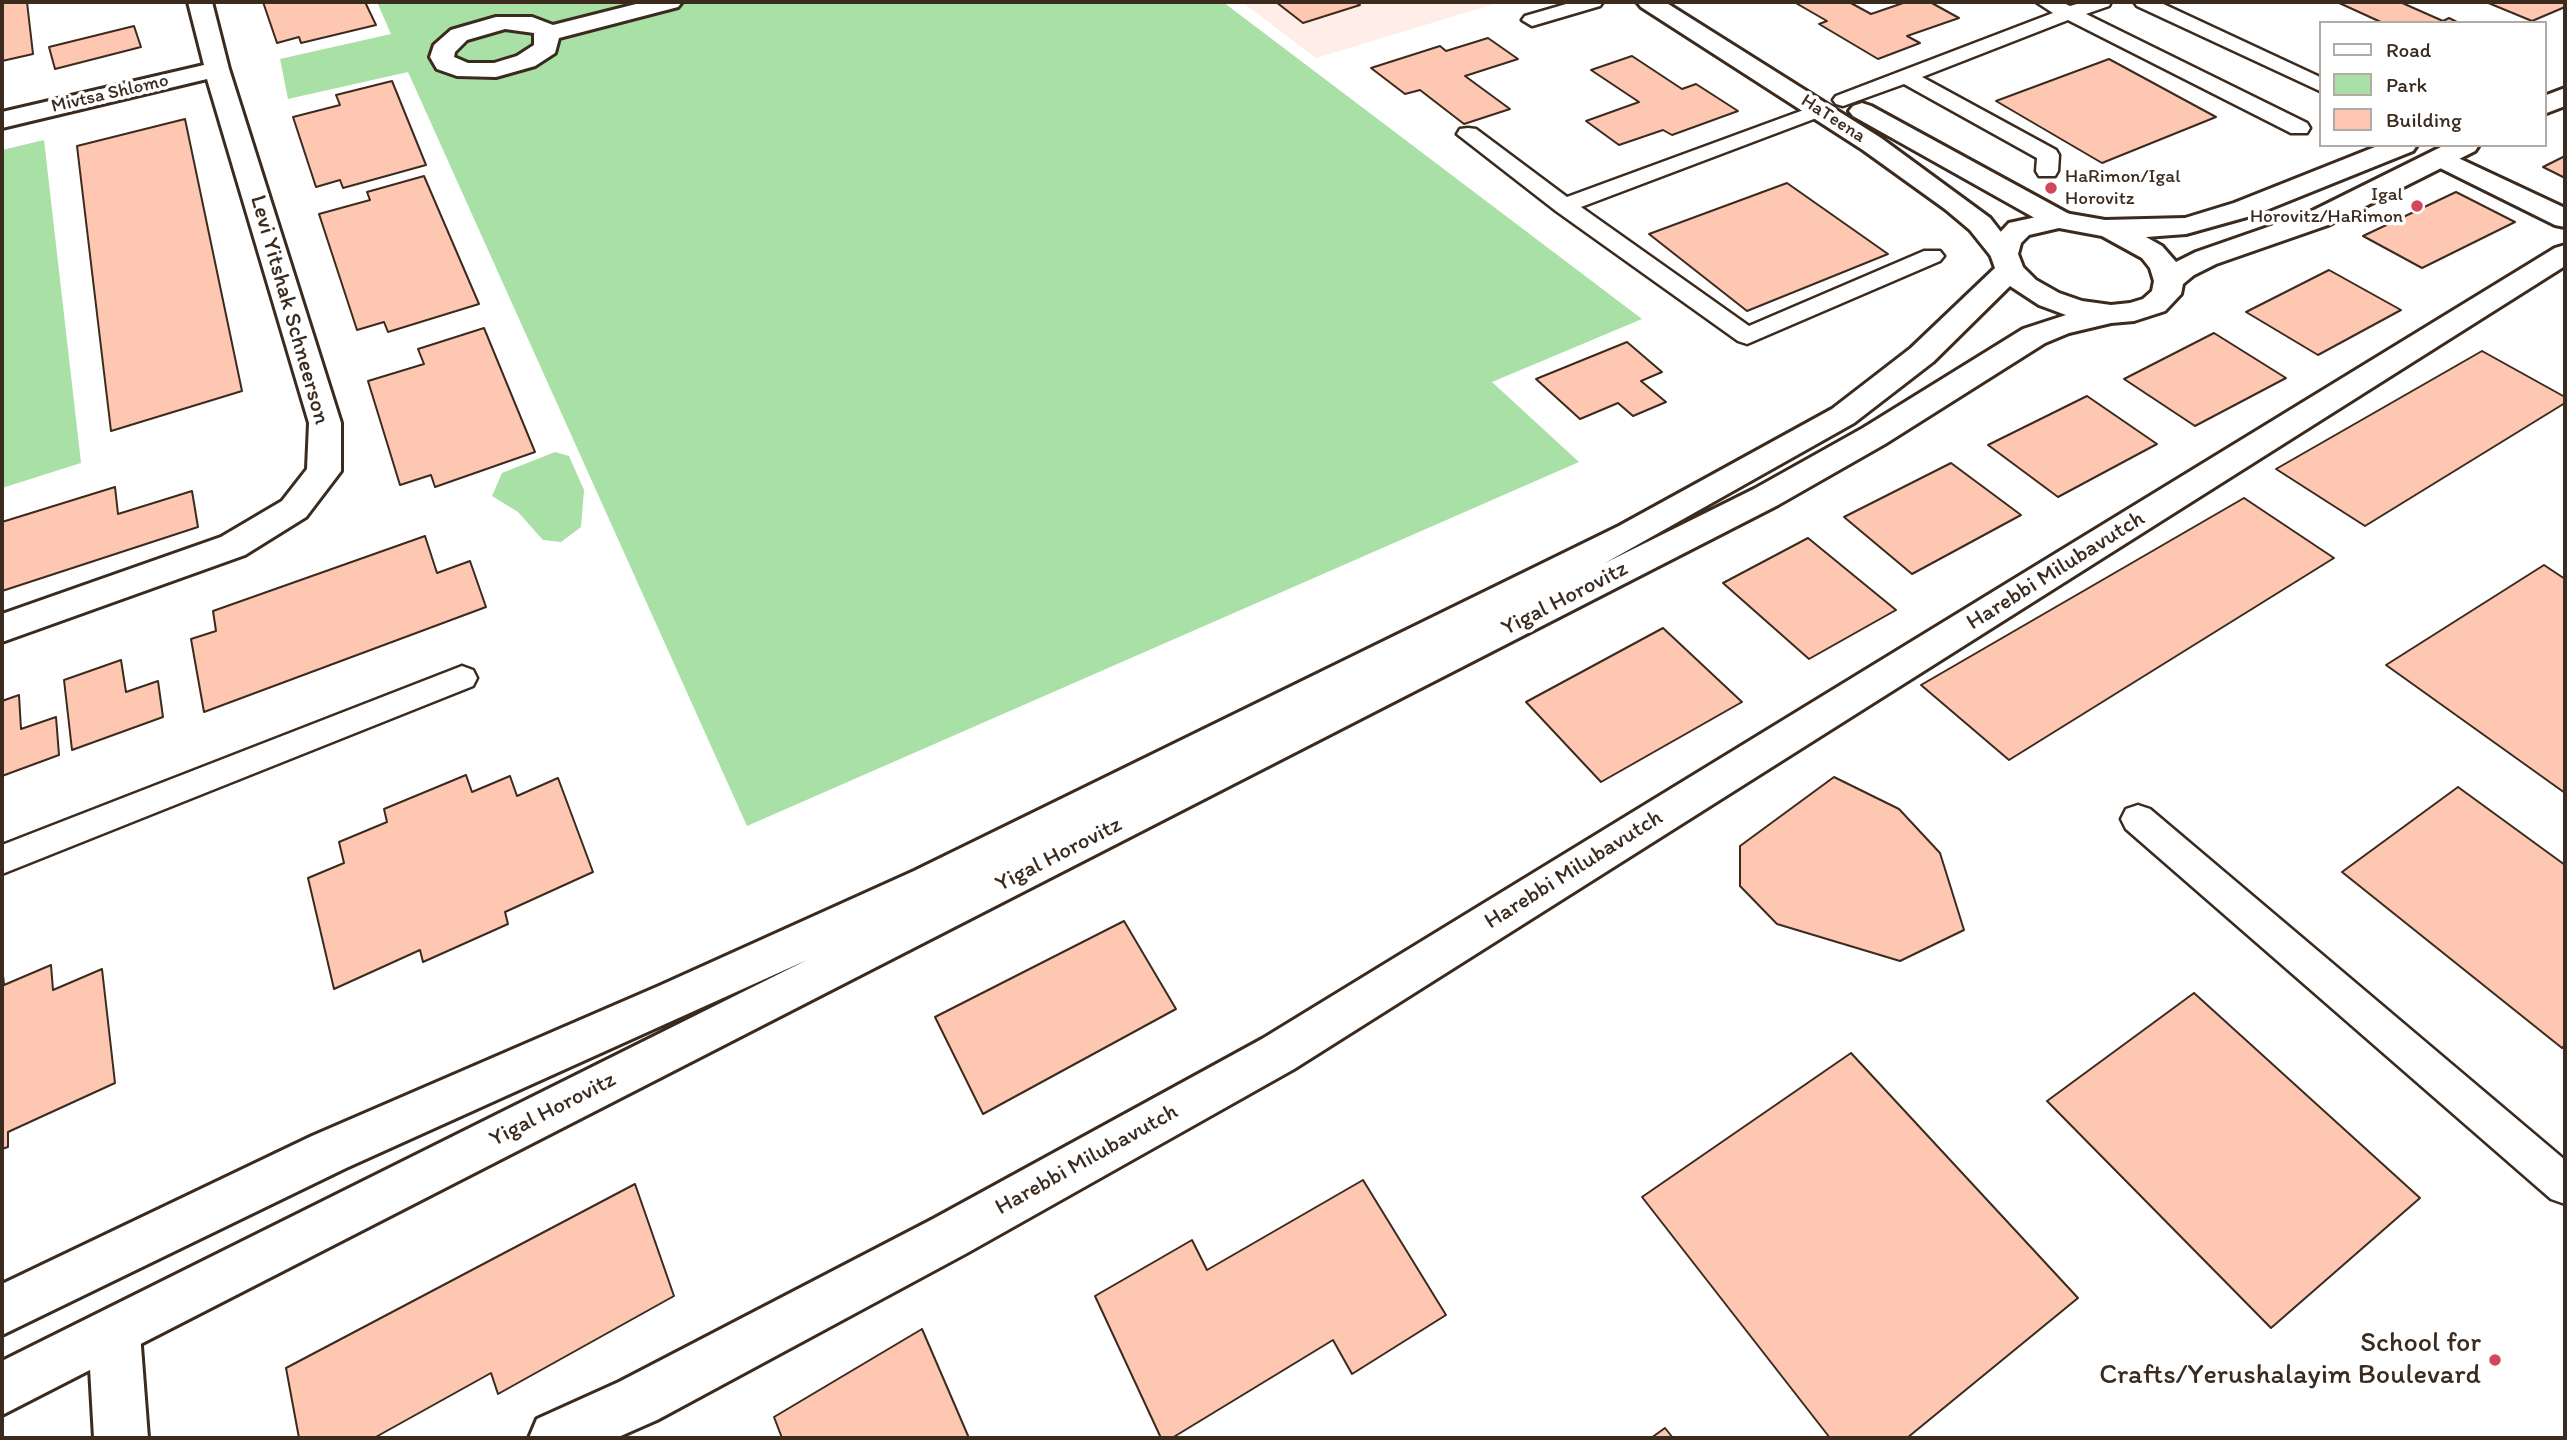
<!DOCTYPE html>
<html>
<head>
<meta charset="utf-8">
<style>
  body { margin:0 }
  #map { position:relative; width:2567px; height:1440px; overflow:hidden; background:#fff; font-family:Itim,sans-serif }
  canvas { display:block }
  .frame { position:absolute; inset:0; border:4px solid #3b2a1e; pointer-events:none }
  .legend { position:absolute; left:2319px; top:21px; width:228px; height:126px; box-sizing:border-box; background:#fff; border:2px solid #b1aaa5; margin:0; padding:9px 12px; list-style:none; font-size:21px; color:#3b2a1e }
  .legend li { display:flex; align-items:center; gap:14px; height:35px }
  .legend b { width:35px; border:2px solid #b1aaa5 }
</style>
</head>
<body>
<div id="map">
<canvas width="2567" height="1440"></canvas>
<div class="frame"></div>
<ul class="legend">
<li><b style="height:9px;background:#fff"></b>Road</li>
<li><b style="height:19px;background:#a8e0a5"></b>Park</li>
<li><b style="height:19px;background:#fec7b1"></b>Building</li>
</ul>
</div>
<script>
const ctx = document.querySelector('canvas').getContext('2d');
ctx.lineJoin = 'round';
function paint(path, color) {
  ctx.fillStyle = color;
  ctx.fill(path, 'evenodd');
}
function shape(rows) {
  const path = new Path2D();
  for (const r of rows) {
    path.moveTo(r[0], r[1]);
    for (let i = 2; i < r.length; i += 2) path.lineTo(r[i], r[i + 1]);
  }
  return path;
}
function trace(path, color, width, dash) {
  ctx.strokeStyle = color;
  ctx.lineWidth = width;
  ctx.lineCap = dash ? 'butt' : 'round';
  ctx.setLineDash(dash || []);
  ctx.stroke(path);
}
function label(font, color, halo, rows, align = 'center') {
  ctx.font = font + ' Itim,sans-serif';
  ctx.lineWidth = 7;
  ctx.setLineDash([]);
  ctx.textBaseline = 'middle';
  ctx.strokeStyle = halo;
  ctx.fillStyle = color;
  for (const [text, x, y, turn = 0] of rows) {
    ctx.save();
    ctx.translate(x, y);
    ctx.rotate((+turn || 0) * Math.PI / 180);
    ctx.textAlign = isNaN(turn) ? turn : align;
    if (halo) ctx.strokeText(text, 0, 0);
    ctx.fillText(text, 0, 0);
    ctx.restore();
  }
}
const built = shape([
  [1242,2,1501,2,1316,58]
]);
const green = shape([
  [377,2,1223,2,1642,319,1492,382,1579,462,747,826,408,72,288,99,280,59,391,34],
  [44,140,81,463,2,488,2,150],
  [555,452,569,456,584,490,581,527,561,542,543,540,518,512,492,496,502,473]
]);
const building = shape([
  [2,2,27,2,33,54,2,61,2,2],
  [263,2,365,2,376,25,301,43,299,37,277,43,263,2],
  [1276,2,1355,2,1360,5,1303,23,1276,2],
  [1794,2,1849,2,1871,14,1906,2,1930,2,1959,18,1907,36,1920,43,1878,59,1819,24,1827,21,1794,2],
  [2337,2,2400,2,2443,21,2449,18,2459,23,2383,23,2337,2],
  [2486,2,2565,2,2565,7,2532,21,2486,2],
  [134,26,141,47,55,69,49,47,134,26],
  [1488,38,1518,59,1465,76,1510,109,1464,124,1420,90,1405,94,1371,68,1440,46,1446,51,1488,38],
  [1632,56,1682,89,1696,84,1738,111,1672,135,1663,130,1619,145,1586,121,1639,102,1591,70,1632,56],
  [2109,59,2216,117,2102,163,1996,101,2109,59],
  [392,81,426,165,343,188,340,180,316,187,293,117,340,105,336,95,392,81],
  [185,119,242,391,111,431,77,146,185,119],
  [2565,156,2565,178,2543,167,2565,156],
  [424,176,479,304,388,332,384,322,357,330,319,214,370,200,367,192,424,176],
  [1787,183,1888,254,1747,311,1649,234,1787,183],
  [2456,192,2515,222,2422,268,2363,236,2456,192],
  [2329,270,2401,310,2318,355,2246,312,2329,270],
  [484,328,535,452,435,487,431,475,400,485,368,381,424,364,418,349,484,328],
  [2214,333,2286,378,2195,426,2124,379,2214,333],
  [1627,342,1662,372,1641,381,1666,402,1633,416,1618,403,1580,419,1536,379,1627,342],
  [2482,351,2565,397,2565,403,2365,526,2276,469,2482,351],
  [2087,396,2157,444,2058,497,1988,445,2087,396],
  [1951,463,2021,515,1912,574,1844,517,1951,463],
  [115,487,118,514,192,491,198,527,2,591,2,522,115,487],
  [2244,498,2334,558,2009,760,1921,685,2244,498],
  [425,536,437,573,470,561,486,607,204,712,191,639,216,631,213,611,425,536],
  [1808,538,1896,610,1809,659,1723,583,1808,538],
  [2544,565,2565,579,2565,793,2386,665,2544,565],
  [1663,628,1742,702,1601,782,1526,702,1663,628],
  [121,660,126,692,158,681,163,717,72,750,64,680,121,660],
  [19,695,21,729,56,717,59,755,2,776,2,701,19,695],
  [466,775,472,792,510,776,517,796,558,778,593,872,505,912,508,924,423,962,420,950,334,989,308,878,344,863,339,842,387,822,384,809,466,775],
  [1834,777,1899,809,1940,853,1964,930,1900,961,1777,924,1740,886,1740,846,1834,777],
  [2458,787,2565,865,2565,1045,2562,1048,2342,872,2458,787],
  [1124,921,1176,1009,983,1114,935,1017,1124,921],
  [2,965,4,985,51,965,53,990,102,969,115,1083,8,1132,8,1147,2,1149,2,965],
  [2194,993,2420,1198,2271,1328,2047,1101,2194,993],
  [1851,1053,2078,1298,1907,1438,1830,1438,1642,1197,1851,1053],
  [1363,1180,1446,1315,1352,1374,1333,1340,1172,1438,1161,1438,1095,1296,1192,1240,1207,1270,1363,1180],
  [635,1184,674,1296,498,1394,491,1373,374,1438,299,1438,286,1368,635,1184],
  [922,1329,969,1438,782,1438,774,1417,922,1329],
  [1665,1428,1673,1438,1651,1438,1665,1428]
]);
const service = shape([
  [1573,2,1603,2,1600,6,1532,26,1522,20,1525,16,1573,2],
  [2036,2,2061,2,2070,6,2084,2,2111,2,2109,6,2086,14,2307,123,2310,128,2307,133,2291,133,2068,20,1922,77,2056,150,2059,155,2058,171,2055,176,2039,176,2036,171,2037,158,1904,84,1843,106,1836,104,1833,100,1836,96,2053,13,2036,2],
  [2134,2,2159,2,2320,77,2320,91,2137,6,2134,2],
  [1820,104,1827,106,1830,110,1827,114,1581,207,1749,326,1924,251,1940,251,1944,256,1940,261,1747,344,1738,341,1556,211,1457,134,1460,129,1468,128,1476,129,1567,197,1820,104],
  [462,666,473,670,477,678,473,686,2,874,2,845,462,666],
  [2138,805,2150,809,2565,1160,2565,1204,2551,1199,2126,829,2121,819,2126,809,2138,805]
]);
const minor = shape([
  [188,2,212,2,229,69,341,423,341,471,306,517,245,555,2,642,2,614,221,537,282,501,307,469,309,423,207,79,2,128,2,112,204,65,188,2],
  [644,2,682,2,678,7,559,38,555,53,535,66,496,77,457,76,437,69,430,57,434,45,451,30,496,17,532,17,553,25,644,2],
  [505,29,534,33,534,45,517,56,494,63,468,63,454,57,455,52,467,40,505,29],
  [1637,2,1665,2,1881,138,1990,218,2018,254,2014,260,2004,263,1994,260,1970,230,1945,209,1863,150,1641,7,1637,2],
  [1862,103,1871,106,2069,214,2073,220,2069,226,2059,228,2049,226,1853,116,1849,111,1853,106,1862,103],
  [2441,150,2565,208,2565,227,2555,225,2432,164,2428,158,2432,152,2441,150],
  [2565,245,2565,266,1294,1069,967,1253,657,1420,616,1438,529,1438,537,1419,619,1382,933,1219,1262,1039,2555,248,2565,245],
  [114,1307,132,1315,140,1333,148,1438,94,1438,88,1333,96,1315,114,1307]
]);
const secondary = shape([
  [2565,88,2565,106,2544,114,2544,96,2565,88],
  [2380,145,2417,145,2413,151,2254,215,2186,234,2146,237,2162,246,2176,262,2196,252,2308,213,2445,145,2479,145,2475,151,2328,225,2216,264,2194,275,2183,284,2181,294,2165,311,2134,321,2111,323,2069,333,2045,343,1885,444,1778,505,2,1415,2,1361,807,960,346,1168,2,1335,2,1284,312,1136,659,986,914,871,1619,526,1832,409,1911,348,1995,268,1990,254,1993,240,2009,223,2059,212,2105,220,2185,218,2234,203,2380,145],
  [2059,228,2102,236,2142,258,2150,268,2154,281,2152,291,2143,299,2130,303,2111,305,2082,301,2059,293,2036,280,2023,267,2018,254,2021,243,2029,235,2059,228],
  [2010,286,2039,305,2066,315,2023,329,1863,428,1754,489,1605,563,1854,423,1933,362,2010,286]
]);
const markers = [
  [2051,188,7,"#d1495b"],
  [2417,206,7,"#d1495b"],
  [2495,1360,7,"#d1495b"]
];
const farStreetnames = [
  ["Mivtsa Shlomo",110,94,-13],
  ["HaTeena",1833,119,33]
];
const farPoinames = [
  ["HaRimon/Igal",2065,177],
  ["Horovitz",2065,199],
  ["Igal",2403,195,"right"],
  ["Horovitz/HaRimon",2403,217,"right"]
];
const streetNames = [
  ["Levi Yitshak Schneerson",289,310,74],
  ["Harebbi Milubavutch",2056,571,-32],
  ["Yigal Horovitz",1565,599,-27],
  ["Yigal Horovitz",1059,855,-27],
  ["Harebbi Milubavutch",1574,870,-32],
  ["Yigal Horovitz",553,1110,-27],
  ["Harebbi Milubavutch",1087,1160,-29]
];
const nearPoinames = [
  ["School for",2481,1344],
  ["Crafts/Yerushalayim Boulevard",2481,1376]
];
paint(built, '#ffeee8');
paint(green, '#a8e0a5');
paint(building, '#fec7b1');
trace(building, '#3b2a1e', 2);
trace(service, '#3b2a1e', 5);
trace(minor, '#3b2a1e', 6);
trace(secondary, '#3b2a1e', 6);
paint(service, '#fff');
paint(minor, '#fff');
paint(secondary, '#fff');
for (const [x, y, r, color] of markers) {
  const dot = new Path2D();
  dot.arc(x, y, r, 0, 2 * Math.PI);
  ctx.fillStyle = color;
  ctx.fill(dot);
  trace(dot, '#fff', 2.5);
}
label('19px', '#3b2a1e', '#fff', farStreetnames);
label('19px', '#3b2a1e', '#fff', farPoinames, 'left');
label('23px', '#3b2a1e', '#fff', streetNames);
label('28px', '#3b2a1e', '#fff', nearPoinames, 'right');
</script>
</body>
</html>
